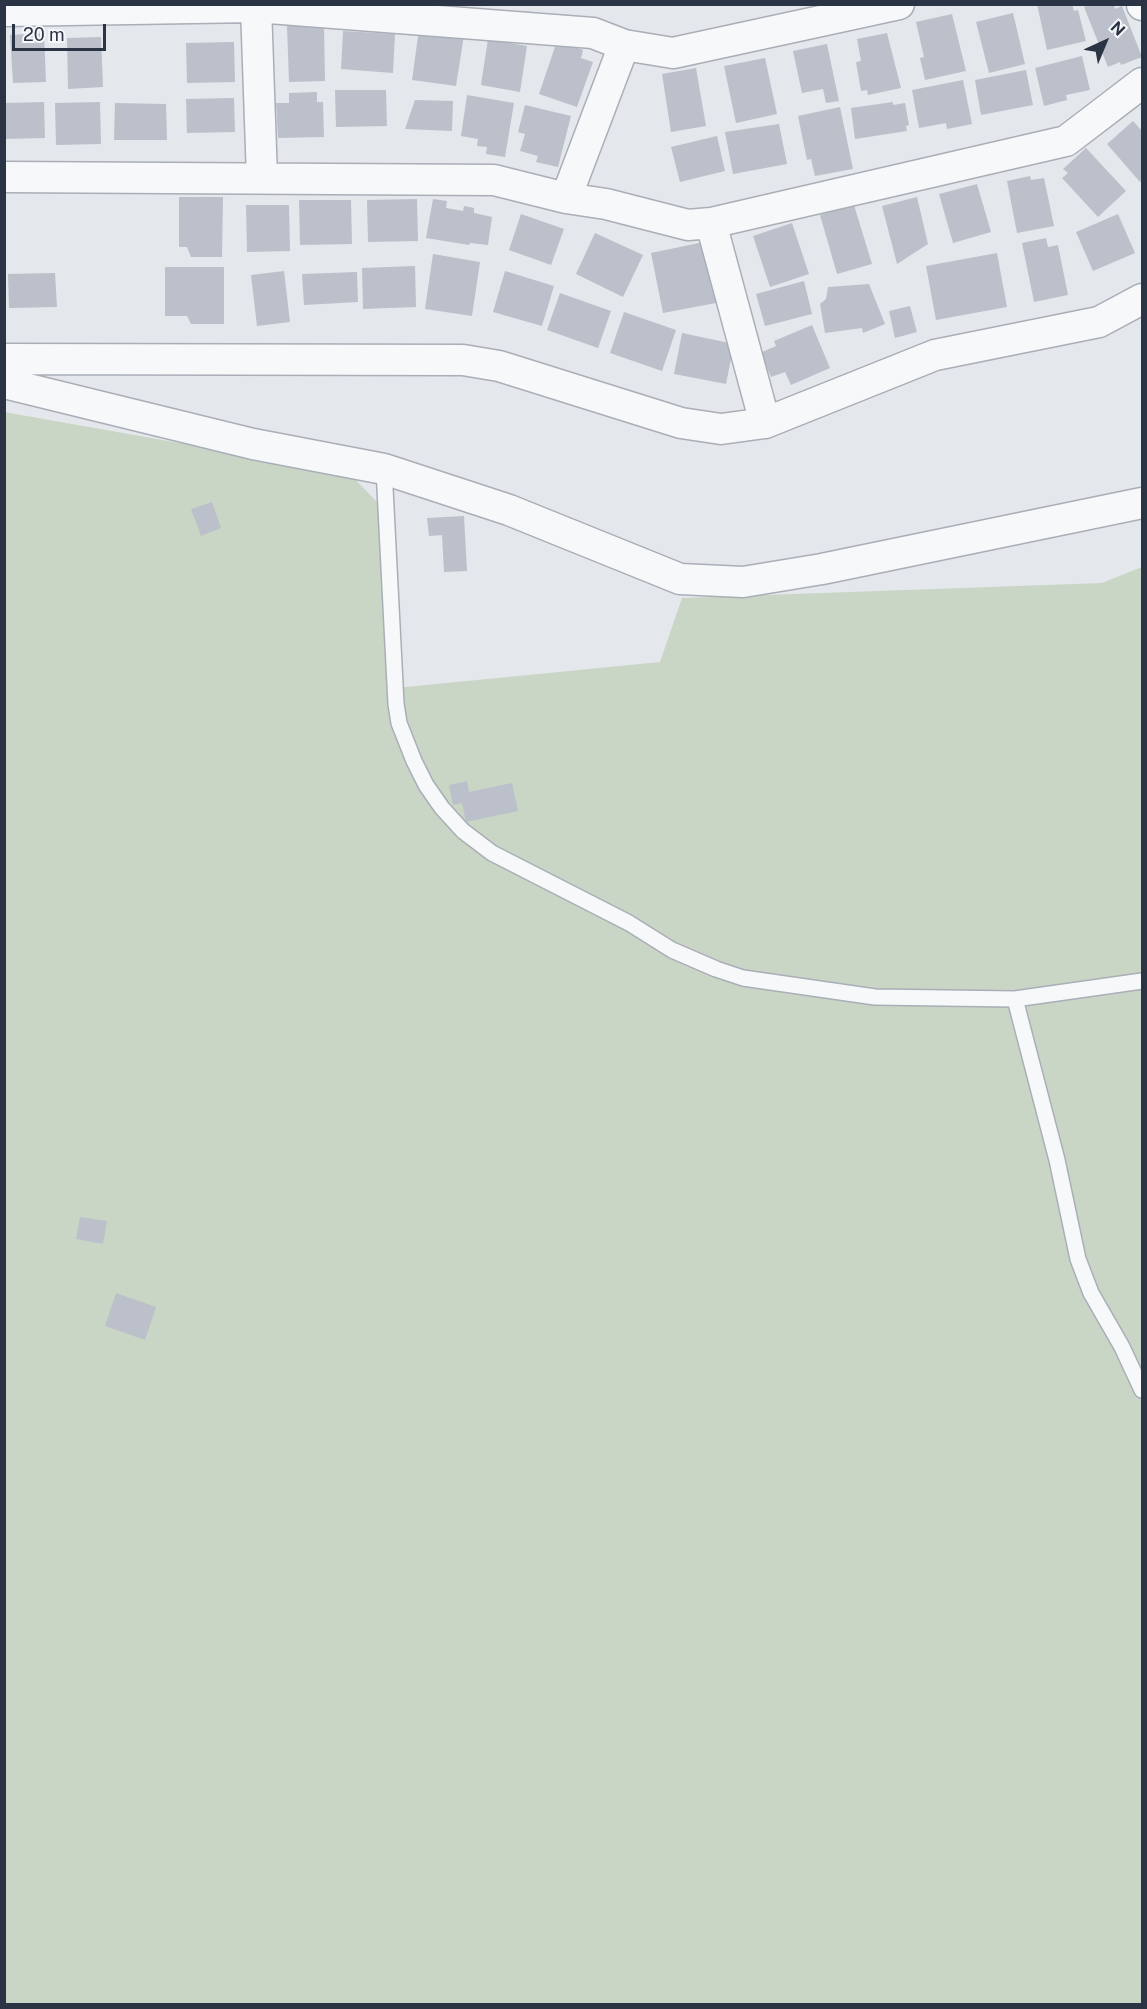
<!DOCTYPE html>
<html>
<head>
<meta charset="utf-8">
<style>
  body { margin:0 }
  #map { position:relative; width:1147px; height:2009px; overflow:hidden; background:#e4e7ec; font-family:"Public Sans",sans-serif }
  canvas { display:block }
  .frame { position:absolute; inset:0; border:6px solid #2b3445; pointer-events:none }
  .north { position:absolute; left:1075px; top:12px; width:60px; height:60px; -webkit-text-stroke:4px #f4f6f9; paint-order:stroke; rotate:44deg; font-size:16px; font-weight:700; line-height:24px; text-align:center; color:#2b3445 }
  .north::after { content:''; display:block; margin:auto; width:21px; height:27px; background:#2b3445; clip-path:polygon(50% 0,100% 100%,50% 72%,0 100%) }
  .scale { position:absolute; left:12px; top:24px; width:94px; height:27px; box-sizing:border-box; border:3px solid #2b3445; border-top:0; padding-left:8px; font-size:18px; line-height:21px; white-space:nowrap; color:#2b3445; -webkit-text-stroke:4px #f4f6f9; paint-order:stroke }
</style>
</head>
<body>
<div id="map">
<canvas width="1147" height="2009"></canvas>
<div class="frame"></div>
<div class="north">N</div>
<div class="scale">20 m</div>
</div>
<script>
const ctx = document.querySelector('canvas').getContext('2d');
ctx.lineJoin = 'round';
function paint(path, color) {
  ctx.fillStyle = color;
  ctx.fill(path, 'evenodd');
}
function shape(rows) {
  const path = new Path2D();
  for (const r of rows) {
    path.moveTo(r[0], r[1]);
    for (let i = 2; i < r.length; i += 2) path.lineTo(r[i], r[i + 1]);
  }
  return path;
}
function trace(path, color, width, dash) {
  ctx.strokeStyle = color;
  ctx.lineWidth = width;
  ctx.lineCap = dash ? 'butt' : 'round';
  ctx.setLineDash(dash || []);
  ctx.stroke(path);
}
const green = shape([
  [4,412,349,473,377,502,396,688,660,662,682,598,1102,583,1142,567,1142,2004,5,2004]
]);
const building = shape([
  [1037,4,1072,4,1074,11,1078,10,1086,41,1047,50],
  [1091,4,1114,4,1115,9,1122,6,1142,57,1121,65,1120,62,1108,67,1084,7],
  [1013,13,1025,64,989,73,976,22],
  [952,14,966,71,925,80,920,58,924,57,916,22],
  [420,22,465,29,456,86,412,80],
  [287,26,324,26,325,81,289,82],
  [343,31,395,34,393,73,341,69],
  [44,33,46,82,13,83,10,35],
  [887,33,901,88,868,95,867,90,861,91,856,62,861,61,857,39],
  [101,37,103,87,68,89,67,38],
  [488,39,527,46,520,92,481,85],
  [557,41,583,50,581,58,593,62,577,107,539,94],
  [234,42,235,82,187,83,186,43],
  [827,44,839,101,826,103,823,89,802,93,793,51],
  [1082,56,1090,90,1066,95,1067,100,1044,106,1035,68],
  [765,58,777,114,736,123,724,66],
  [696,68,706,126,671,132,662,74],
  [1026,70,1033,105,981,115,975,80],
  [963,80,972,124,947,129,946,123,919,128,912,90],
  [335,90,386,90,387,126,336,127],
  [317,92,317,102,323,102,324,137,278,138,276,103,289,103,289,93],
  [467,95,514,103,505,157,486,154,487,147,477,146,478,139,461,136],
  [234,98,235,132,187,133,186,99],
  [415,100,453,101,452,131,405,129],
  [44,102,45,138,4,139,4,103],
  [100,102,101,144,56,145,55,103],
  [893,102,893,105,905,103,909,125,906,126,907,131,855,139,851,108],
  [115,103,166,104,167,140,114,140],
  [525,105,571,116,558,167,536,162,538,156,520,151,525,134,518,132],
  [840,107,853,169,815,176,811,159,807,160,798,116],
  [1133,121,1142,131,1142,179,1140,182,1107,144],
  [779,124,787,164,733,174,725,132],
  [717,136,725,171,680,182,671,147],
  [1086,148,1126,191,1098,217,1062,178,1068,173,1063,169],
  [1030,176,1031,180,1044,178,1054,226,1017,233,1007,181],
  [977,184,991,232,953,243,939,194],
  [179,197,223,197,222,257,191,257,187,247,179,247],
  [917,197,928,244,897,264,882,206],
  [417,199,418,241,368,242,367,200],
  [433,199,447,201,446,208,463,211,464,206,474,208,474,213,492,217,488,245,470,243,469,245,426,238],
  [299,200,351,200,352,244,300,245],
  [246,205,289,205,290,251,247,252],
  [854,205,872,264,837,274,820,215],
  [521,214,564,229,551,265,509,250],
  [1118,214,1135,253,1093,271,1076,232],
  [792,223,809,274,770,287,753,236],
  [595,233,643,255,623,297,576,274],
  [1046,238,1048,247,1058,245,1068,295,1034,302,1022,243],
  [704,242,716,303,663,313,651,253],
  [997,253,1007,307,936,320,926,266],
  [433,254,480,262,472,316,425,309],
  [415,266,416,307,363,309,362,268],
  [165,267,224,267,224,324,191,324,187,316,165,316],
  [284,271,290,322,257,326,251,275],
  [505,271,554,286,542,326,493,312],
  [357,272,358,302,304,305,302,274],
  [55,273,57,307,9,308,8,274],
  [804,281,812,314,765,326,756,294],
  [869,284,885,324,863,333,862,328,825,333,820,304,826,299,828,287],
  [560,293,611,311,598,348,547,330],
  [910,306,917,332,895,338,889,311],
  [624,312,676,330,662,371,610,353],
  [812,325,830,368,791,385,785,372,771,377,760,353,776,346,774,341],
  [682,333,734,344,726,384,674,374],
  [212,502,221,528,201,536,191,509],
  [464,516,467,571,444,572,442,535,429,536,427,518],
  [467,781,469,792,512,783,518,811,466,822,462,803,453,805,449,785],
  [80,1217,107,1221,103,1244,76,1239],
  [116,1293,156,1307,145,1340,105,1326]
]);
const lane = shape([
  [384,469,396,704,399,723,414,761,426,785,442,808,463,831,492,853,629,923,672,950,716,969,743,978,875,997,1015,999,1142,981],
  [1015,999,1057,1160,1078,1259,1091,1293,1122,1347,1142,1390]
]);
const street = shape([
  [1142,4,1142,5],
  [256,7,262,178],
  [4,11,256,7,593,33,624,45,673,53,899,4],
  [4,177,494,180,566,198,606,204,688,225,711,223,1066,141,1142,83],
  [566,198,624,45],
  [711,223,765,423],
  [4,359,463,360,499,366,681,423,721,429,765,423,935,355,1099,322,1142,299],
  [4,383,253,444,384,469,509,510,680,579,743,582,822,569,1142,503]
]);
paint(green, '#c9d6c5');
paint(building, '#bbc0ca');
trace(lane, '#a9aeb7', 18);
trace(street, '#a9aeb7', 33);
trace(lane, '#f7f8fa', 15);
trace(street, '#f7f8fa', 30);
</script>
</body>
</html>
